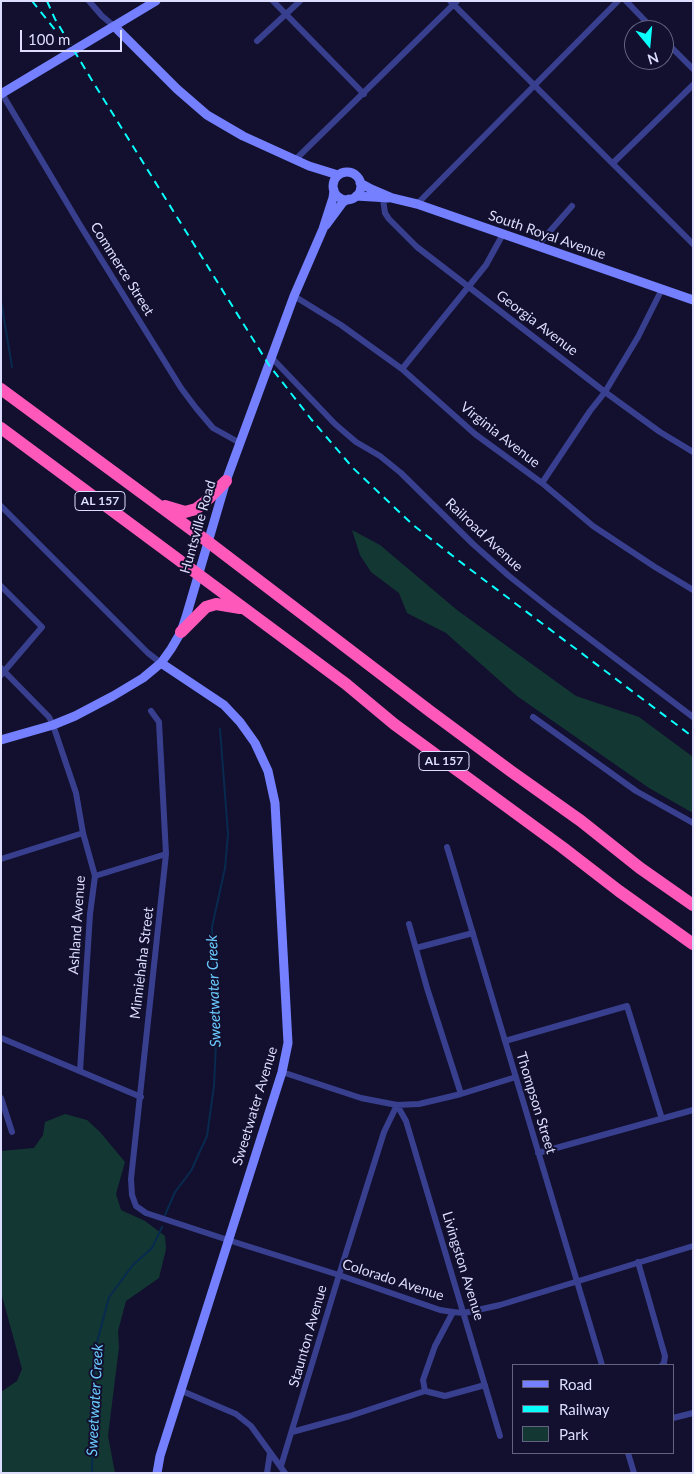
<!DOCTYPE html>
<html>
<head>
<meta charset="utf-8">
<style>
  body { margin:0 }
  #map { position:relative; width:694px; height:1474px; overflow:hidden; background:#12102e; font-family:Lato,sans-serif }
  canvas { display:block }
  .frame { position:absolute; inset:0; border:2px solid #ddf; pointer-events:none }
  .legend { position:absolute; left:512px; top:1364px; width:162px; height:90px; box-sizing:border-box; background:#12102e; border:1px solid #636282; margin:0; padding:6px 9px; list-style:none; font-size:15px; color:#ddf }
  .legend li { display:flex; align-items:center; gap:10px; height:25px }
  .legend b { width:25px; border:1px solid #636282 }
  .north { position:absolute; left:624px; top:20px; width:50px; height:50px; box-sizing:border-box; background:#12102e; border:1px solid #636282; border-radius:50%; rotate:163deg; font-size:14px; font-weight:700; line-height:20px; text-align:center; color:#ddf }
  .north::after { content:''; display:block; margin:auto; width:18px; height:22px; background:#09fffc; clip-path:polygon(50% 0,100% 100%,50% 72%,0 100%) }
  .scale { position:absolute; left:20px; top:30px; width:102px; height:22px; box-sizing:border-box; border:2px solid #ddf; border-top:0; padding-left:6px; font-size:15px; line-height:18px; white-space:nowrap; color:#ddf; -webkit-text-stroke:4px #12102e; paint-order:stroke }
</style>
</head>
<body>
<div id="map">
<canvas width="694" height="1474"></canvas>
<div class="frame"></div>
<ul class="legend">
<li><b style="height:6px;background:#7480ff"></b>Road</li>
<li><b style="height:6px;background:#09fffc"></b>Railway</li>
<li><b style="height:14px;background:#133833"></b>Park</li>
</ul>
<div class="north">N</div>
<div class="scale">100 m</div>
</div>
<script>
const ctx = document.querySelector('canvas').getContext('2d');
ctx.lineJoin = 'round';
function paint(path, color) {
  ctx.fillStyle = color;
  ctx.fill(path, 'evenodd');
}
function shape(rows) {
  const path = new Path2D();
  for (const r of rows) {
    if (r.length === 3) {
      path.moveTo(r[0] + r[2], r[1]);
      path.arc(r[0], r[1], r[2], 0, 2 * Math.PI);
      continue;
    }
    path.moveTo(r[0], r[1]);
    for (let i = 2; i < r.length; i += 2) path.lineTo(r[i], r[i + 1]);
  }
  return path;
}
function trace(path, color, width, dash) {
  ctx.strokeStyle = color;
  ctx.lineWidth = width;
  ctx.lineCap = dash ? 'butt' : 'round';
  ctx.setLineDash(dash || []);
  ctx.stroke(path);
}
function label(font, color, halo, rows, align = 'center') {
  ctx.font = font + ' Lato,sans-serif';
  ctx.lineWidth = 4;
  ctx.setLineDash([]);
  ctx.textBaseline = 'middle';
  ctx.strokeStyle = halo;
  ctx.fillStyle = color;
  for (const [text, x, y, turn = 0] of rows) {
    ctx.save();
    ctx.translate(x, y);
    ctx.rotate((+turn || 0) * Math.PI / 180);
    ctx.textAlign = isNaN(turn) ? turn : align;
    if (halo) ctx.strokeText(text, 0, 0);
    ctx.fillText(text, 0, 0);
    ctx.restore();
  }
}
const green = shape([
  [352,530,380,545,457,610,576,696,639,717,693,757,693,813,649,788,517,696,446,633,407,613,399,593,371,572,360,555],
  [65,1114,87,1120,100,1132,125,1162,116,1194,121,1210,145,1221,165,1236,166,1249,159,1278,126,1301,118,1331,119,1347,108,1436,115,1473,1,1473,1,1392,17,1381,22,1369,1,1292,1,1151,34,1148,43,1135,45,1122]
]);
const stream = shape([
  [1,301,12,367],
  [165,1215,175,1192,191,1171,207,1136,214,1086,216,1044,212,927,225,868,228,834,220,729],
  [92,1473,95,1350,109,1297,133,1265,152,1248,162,1227]
]);
const street = shape([
  [89,1,102,16,115,27],
  [273,1,364,94],
  [450,1,693,244],
  [626,1,654,30],
  [664,40,693,69],
  [257,41,300,1],
  [1,92,80,225,181,388,196,408,213,428,240,443],
  [296,159,457,1],
  [613,163,693,85],
  [383,199,385,213,389,219,417,247,605,392,660,432,693,452],
  [417,204,618,1],
  [537,246,572,206],
  [294,296,341,325,402,369,475,434,542,483,593,526,655,567,693,590],
  [271,357,335,424,356,442,380,456,401,473,473,544,509,576,553,611,693,717],
  [402,369,486,265,503,234],
  [542,483,590,411,605,392,638,337,662,289],
  [1,506,148,653,161,663],
  [1,586,42,627,1,675],
  [1,668,49,717,53,725,76,793,83,833,95,876,90,914,80,1071],
  [151,711,159,722,166,854,131,1179,132,1195,136,1206,146,1213,228,1240,339,1275,440,1310,453,1312,464,1313,500,1305,693,1246],
  [533,717,636,791,693,823],
  [447,847,602,1365],
  [1,859,83,833],
  [95,876,166,854],
  [409,924,427,988,461,1094],
  [416,948,473,933],
  [1,1038,141,1097],
  [505,1041,627,1006,662,1119],
  [282,1072,361,1098,397,1105,419,1104,461,1094,516,1077],
  [1,1098,12,1132],
  [397,1105,406,1121,500,1436],
  [538,1153,693,1110],
  [638,1262,665,1356,664,1363,662,1365],
  [182,1391,236,1414,251,1426,285,1473],
  [425,1391,423,1380,435,1346,453,1312],
  [425,1391,445,1396,485,1385],
  [673,1418,693,1413],
  [292,1432,350,1416,425,1391],
  [628,1453,634,1473],
  [281,1466,339,1275,384,1132,397,1105],
  [267,1473,270,1453]
]);
const secondary = shape([
  [115,27,177,89,207,115,243,136,309,166,338,175],
  [1,94,156,1],
  [347,186,14],
  [360,183,371,189,392,198,417,204,693,300],
  [356,196,389,198],
  [326,225,343,202,349,199],
  [1,740,53,725,75,716,113,696,143,678,161,663,171,649,181,632,186,617,226,481,294,296,323,229,333,198,334,190],
  [157,1473,160,1456,282,1072,288,1043,275,803,268,771,255,743,240,722,224,705,161,663]
]);
const highway = shape([
  [1,389,207,541,431,712,512,772,581,821,640,868,693,905],
  [1,428,346,684,394,724,562,847,619,891,693,944],
  [165,506,185,512,196,509,205,502,226,481],
  [181,632,206,607,216,604,240,608]
]);
const rail = shape([
  [32,1,56,31],
  [47,1,55,19,93,82,269,365,311,419,353,468,413,525,467,567,693,737]
]);
const shields = [
  [100,501,50],
  [444,761,50]
];
const shieldNames = [
  ["AL 157",100,501],
  ["AL 157",444,761]
];
const streetNames = [
  ["South Royal Avenue",547,235,19],
  ["Commerce Street",122,269,58],
  ["Georgia Avenue",537,323,37],
  ["Virginia Avenue",500,435,38],
  ["Huntsville Road",198,527,-74],
  ["Railroad Avenue",484,535,43],
  ["Ashland Avenue",77,925,-86],
  ["Minniehaha Street",142,963,-83],
  ["Thompson Street",536,1103,73],
  ["Sweetwater Avenue",255,1106,-73],
  ["Livingston Avenue",463,1266,73],
  ["Colorado Avenue",393,1280,18],
  ["Staunton Avenue",308,1336,-74]
];
const waterNames = [
  ["Sweetwater Creek",214,991,-92],
  ["Sweetwater Creek",95,1400,-87]
];
paint(green, '#133833');
trace(stream, '#082a4f', 2);
trace(street, '#393f8f', 6);
trace(secondary, '#7480ff', 9);
trace(highway, '#ff58bb', 12);
trace(rail, '#09fffc', 2, [8, 6]);
for (const [x, y, w] of shields) {
  const box = new Path2D();
  box.roundRect(x - w / 2, y - 9.5, w, 19, 4);
  ctx.fillStyle = '#12102e';
  ctx.fill(box);
  trace(box, '#ddf', 1);
}
label('bold 12px', '#ddf', null, shieldNames);
label('14px', '#ddf', '#12102e', streetNames);
label('italic 15px', '#6bcbff', '#12102e', waterNames);
</script>
</body>
</html>
